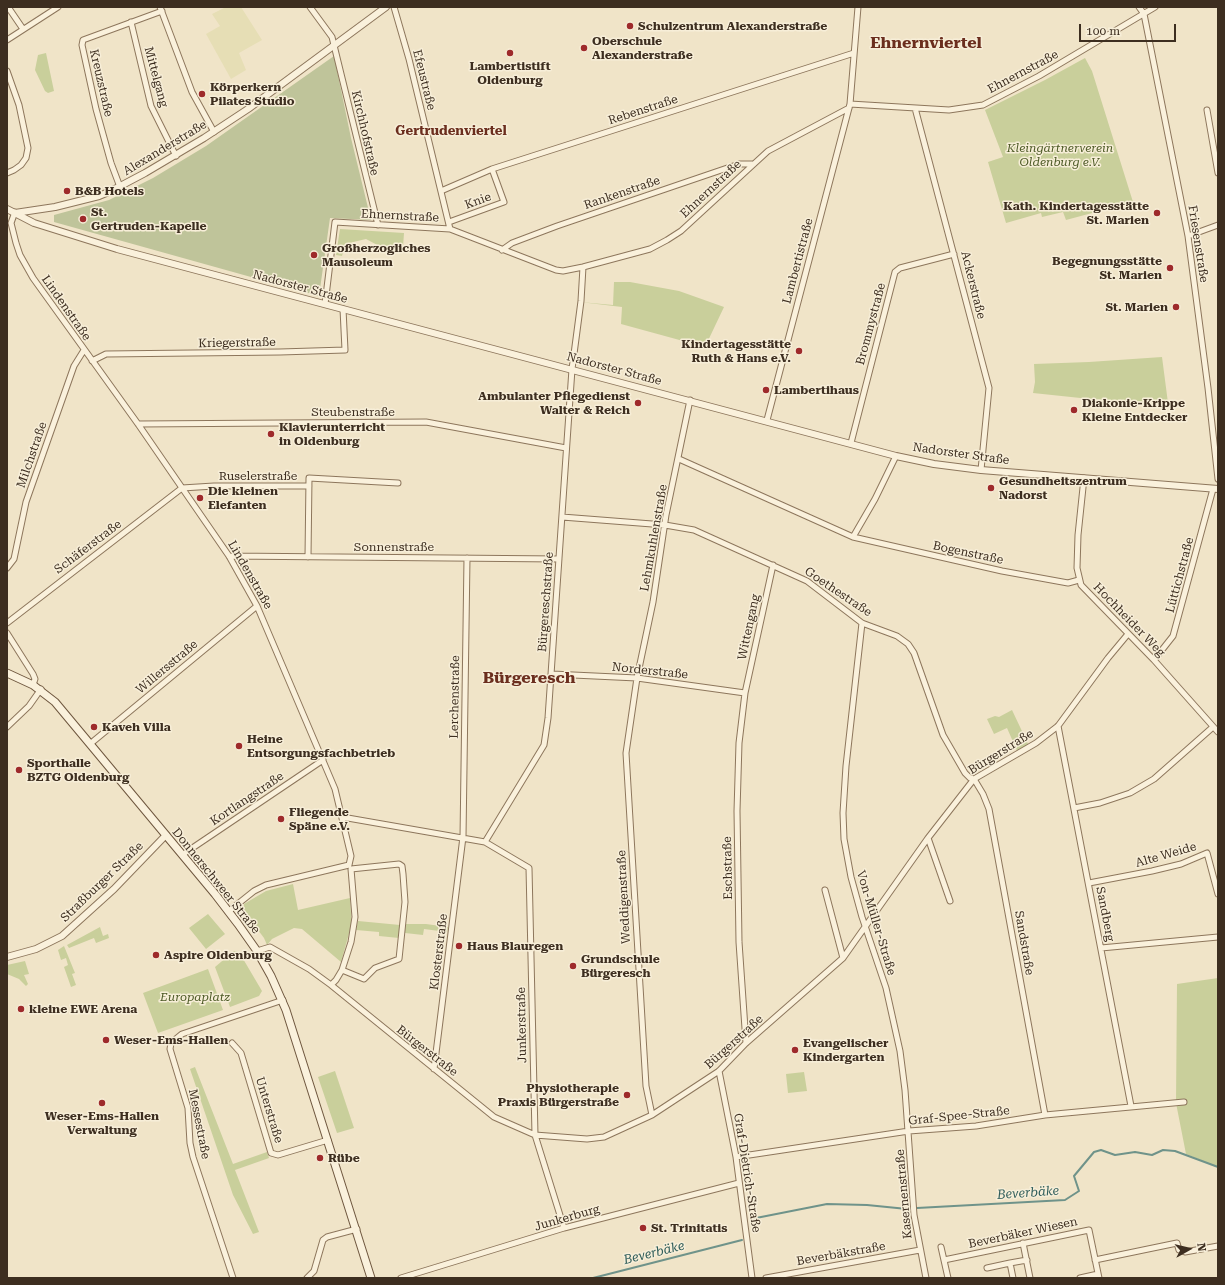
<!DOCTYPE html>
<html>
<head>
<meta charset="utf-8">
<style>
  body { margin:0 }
  #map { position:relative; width:1225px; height:1285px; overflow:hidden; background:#f0e4c8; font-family:"Roboto Serif",serif }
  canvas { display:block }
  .frame { position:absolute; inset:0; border:8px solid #3d2e20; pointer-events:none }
  .north { position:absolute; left:1169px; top:1229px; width:40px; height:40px; -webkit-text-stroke:3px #f7eed8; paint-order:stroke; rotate:82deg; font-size:11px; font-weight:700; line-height:16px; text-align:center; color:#3d2e20 }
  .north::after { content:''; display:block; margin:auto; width:14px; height:18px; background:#3d2e20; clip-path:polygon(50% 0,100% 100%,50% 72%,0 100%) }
  .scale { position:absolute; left:1079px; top:24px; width:97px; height:18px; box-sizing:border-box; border:2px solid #3d2e20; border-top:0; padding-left:5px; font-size:12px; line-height:14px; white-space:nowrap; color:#3d2e20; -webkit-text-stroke:3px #f7eed8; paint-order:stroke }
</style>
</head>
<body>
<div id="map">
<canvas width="1225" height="1285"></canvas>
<div class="frame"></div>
<div class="north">N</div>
<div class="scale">100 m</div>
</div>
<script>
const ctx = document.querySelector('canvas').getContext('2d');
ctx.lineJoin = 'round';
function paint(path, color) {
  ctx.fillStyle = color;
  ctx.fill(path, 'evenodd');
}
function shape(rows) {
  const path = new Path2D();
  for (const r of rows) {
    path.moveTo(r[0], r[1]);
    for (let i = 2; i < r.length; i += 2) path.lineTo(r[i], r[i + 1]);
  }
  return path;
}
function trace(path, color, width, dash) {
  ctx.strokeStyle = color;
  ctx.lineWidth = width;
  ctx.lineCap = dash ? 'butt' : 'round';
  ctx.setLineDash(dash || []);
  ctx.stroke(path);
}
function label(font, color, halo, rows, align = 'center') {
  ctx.font = font + ' "Roboto Serif",serif';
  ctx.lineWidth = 3;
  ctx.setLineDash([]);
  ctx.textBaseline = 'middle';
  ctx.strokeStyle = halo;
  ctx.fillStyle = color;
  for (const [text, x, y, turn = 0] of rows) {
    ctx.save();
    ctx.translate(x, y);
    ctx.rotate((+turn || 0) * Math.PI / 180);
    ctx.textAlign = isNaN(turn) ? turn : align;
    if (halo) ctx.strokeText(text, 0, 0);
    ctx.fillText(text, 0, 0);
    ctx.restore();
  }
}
const farmland = shape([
  [226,7,241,7,262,40,239,53,246,70,231,79,206,34,220,26,212,14]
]);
const green = shape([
  [46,53,54,91,48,93,45,91,35,70,38,55],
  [1085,58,1092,71,1133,202,1066,220,1063,212,1042,217,1041,213,1006,223,988,162,1003,157,985,110,1045,80],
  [340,229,404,233,403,247,383,248,366,239,345,244,342,256,336,255],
  [614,282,630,282,679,291,724,307,705,347,621,324,622,307,580,302,613,305],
  [1162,357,1168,403,1090,399,1033,393,1035,382,1034,364,1089,362],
  [1012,710,1029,746,1018,753,1007,728,994,734,987,719,995,716,999,717],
  [293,884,298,910,350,898,352,930,350,930,341,962,302,929,294,928,272,939,267,945,264,938,243,910,244,904,266,891],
  [208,914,225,934,206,949,189,928],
  [358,921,400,925,399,938,379,936,379,932,356,930],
  [405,924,426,924,448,927,447,932,424,929,423,935,405,933],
  [100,927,103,936,108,934,109,938,96,943,94,938,69,948,67,945],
  [64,946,75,973,72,974,76,985,71,987,64,967,68,965,66,958,61,960,58,950],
  [234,951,239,952,262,991,259,996,230,1007,215,967],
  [25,961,29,974,24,975,28,984,26,986,19,979,7,974,7,965],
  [208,969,223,1010,158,1033,143,993],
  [1218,978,1218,1167,1186,1154,1176,1103,1177,984],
  [195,1067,233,1164,267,1152,269,1158,235,1170,259,1232,253,1234,233,1195,190,1069],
  [335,1071,354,1128,337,1133,318,1077],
  [804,1072,807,1091,788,1093,786,1074]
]);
const cemetery = shape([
  [334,56,351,138,371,220,330,218,319,296,54,222,54,215,109,200,153,178,206,146]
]);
const stream = shape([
  [917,1208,1065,1200,1079,1191,1074,1176,1094,1152,1101,1150,1115,1155,1135,1152,1152,1155,1163,1150,1175,1151,1218,1167],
  [751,1219,827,1204,867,1205,907,1209],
  [593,1278,742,1240]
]);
const minor = shape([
  [8,7,23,29],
  [160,7,192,92,214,132],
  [310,7,332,37,378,225],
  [394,7,409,59,450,229],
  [1139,7,1144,14,1188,236,1208,388,1218,479],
  [131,22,151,106,176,156],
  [7,40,58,7],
  [7,71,19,105,28,148,26,158,21,165,14,170,7,173],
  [850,104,949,110,983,105,1039,76,1155,7],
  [915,108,989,388,981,470],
  [1207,110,1218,173],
  [120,187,111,163,96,109,82,45,83,40,162,11],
  [441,191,492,169,854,53],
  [15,212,11,223,16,243,20,255,33,278,138,424,229,556,257,606,335,789,351,856,349,865,266,885,254,891,229,911],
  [449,222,504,202,492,169],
  [1188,236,1218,225],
  [502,250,512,243,557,226,739,164,752,164],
  [325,304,335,222,450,229,556,270,563,271,583,267,650,249,667,240,681,231,768,151,849,108],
  [92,361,106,354,280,352,345,350,343,309],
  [767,420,850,104,858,7],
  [138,424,426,422,566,448],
  [851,443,895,272,900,268,954,254],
  [679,459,853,537,1002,571,1068,583,1079,580],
  [1084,478,1078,535,1077,568,1081,585,1154,660,1218,732],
  [562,517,665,525,694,530,807,581,862,623,897,636,908,644,914,653,943,735,965,773,970,778,974,779,983,794,989,809,1045,1115],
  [853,537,875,499,896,456],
  [229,556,559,559],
  [308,557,309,478,398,483],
  [7,568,14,559,26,502,74,366,84,350],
  [7,623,182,488,214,486,309,486],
  [862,623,846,766,843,813,844,839,851,877,862,917,886,988,900,1051,905,1090,914,1215,926,1278],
  [7,633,33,674,35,679,33,685],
  [1154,660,1173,636,1213,489],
  [552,674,637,678,745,693],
  [1058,726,1131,1106],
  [7,727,29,706,41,689],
  [90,744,257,606],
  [1074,808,1100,803,1130,793,1154,779,1213,727],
  [342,817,485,842,544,745,548,718,572,369,581,301,583,267],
  [928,838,950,901],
  [485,842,529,868,535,1135,564,1228],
  [182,855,323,760],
  [1089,883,1152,871,1181,864,1207,853,1218,894],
  [825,890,843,958],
  [1101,948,1218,937],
  [257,951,270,947,309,969,331,985,494,1117,535,1135,587,1139,604,1137,652,1115,719,1071,746,1043,843,958,928,838,974,779,1036,743,1058,726,1108,658,1128,634],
  [331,985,336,980,342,970,364,979,375,968,399,959,405,902,403,874,402,866,399,864,351,869,355,917,351,942,342,970],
  [232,1043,241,1053,271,1153,278,1155,328,1140],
  [746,1043,739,942,737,811,739,743,745,693,773,565],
  [434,1069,463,837,467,558],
  [719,1071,736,1157,752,1278],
  [652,1115,646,1086,626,753,637,678,653,602,666,515,690,400],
  [736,1157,909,1131,976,1126,1045,1115,1184,1102],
  [1023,1243,1030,1278],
  [941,1247,948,1278],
  [944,1260,1089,1230,1099,1278],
  [1095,1260,1177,1243,1179,1250,1185,1252,1218,1246],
  [987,1268,1010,1263],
  [233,1278,193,1157,190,1143,188,1108,170,1049,171,1043,182,1034,283,1000],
  [307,1278,314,1271,323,1240,327,1237,357,1229],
  [401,1278,564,1228,739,1183],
  [766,1278,920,1250],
  [1013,1278,1010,1263,1027,1260],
  [1080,1278,1098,1274]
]);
const tertiary = shape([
  [7,209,34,223,117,249,896,456,934,464,981,470,1218,489],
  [15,213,55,207,99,196,111,191,145,173,204,138,248,109,386,7],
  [7,957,36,949,62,936,114,889,166,835]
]);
const secondary = shape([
  [7,673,33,685,55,702,215,894,238,924,257,951,271,976,286,1010,371,1278]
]);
const markers = [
  [630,26,4,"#9e2a2b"],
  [584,48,4,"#9e2a2b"],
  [510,53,4,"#9e2a2b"],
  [202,94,4,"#9e2a2b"],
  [67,191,4,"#9e2a2b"],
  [1157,213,4,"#9e2a2b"],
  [83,219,4,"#9e2a2b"],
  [314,255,4,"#9e2a2b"],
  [1170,268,4,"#9e2a2b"],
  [1176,307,4,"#9e2a2b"],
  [799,351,4,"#9e2a2b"],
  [766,390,4,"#9e2a2b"],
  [638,403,4,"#9e2a2b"],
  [1074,410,4,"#9e2a2b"],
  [271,434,4,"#9e2a2b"],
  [991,488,4,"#9e2a2b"],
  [200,498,4,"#9e2a2b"],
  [94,727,4,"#9e2a2b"],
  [239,746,4,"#9e2a2b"],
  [19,770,4,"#9e2a2b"],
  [281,819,4,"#9e2a2b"],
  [459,946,4,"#9e2a2b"],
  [156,955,4,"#9e2a2b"],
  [573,966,4,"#9e2a2b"],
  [21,1009,4,"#9e2a2b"],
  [106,1040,4,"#9e2a2b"],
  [795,1050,4,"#9e2a2b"],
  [627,1095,4,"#9e2a2b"],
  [102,1103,4,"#9e2a2b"],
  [320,1158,4,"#9e2a2b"],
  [643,1228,4,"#9e2a2b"]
];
const poiNames = [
  ["Schulzentrum Alexanderstraße",638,26],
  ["Oberschule",592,41],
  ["Alexanderstraße",592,55],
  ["Lambertistift",510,66,"center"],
  ["Oldenburg",510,80,"center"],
  ["Körperkern",210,87],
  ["Pilates Studio",210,101],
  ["B&B Hotels",75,191],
  ["Kath. Kindertagesstätte",1149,206,"right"],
  ["St. Marien",1149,220,"right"],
  ["St.",91,212],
  ["Gertruden-Kapelle",91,226],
  ["Großherzogliches",322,248],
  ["Mausoleum",322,262],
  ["Begegnungsstätte",1162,261,"right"],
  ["St. Marien",1162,275,"right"],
  ["St. Marien",1168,307,"right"],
  ["Kindertagesstätte",791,344,"right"],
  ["Ruth & Hans e.V.",791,358,"right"],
  ["Lambertihaus",774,390],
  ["Ambulanter Pflegedienst",630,396,"right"],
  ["Walter & Reich",630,410,"right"],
  ["Diakonie-Krippe",1082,403],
  ["Kleine Entdecker",1082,417],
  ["Klavierunterricht",279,427],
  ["in Oldenburg",279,441],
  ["Gesundheitszentrum",999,481],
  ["Nadorst",999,495],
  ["Die kleinen",208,491],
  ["Elefanten",208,505],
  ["Kaveh Villa",102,727],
  ["Heine",247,739],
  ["Entsorgungsfachbetrieb",247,753],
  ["Sporthalle",27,763],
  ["BZTG Oldenburg",27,777],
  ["Fliegende",289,812],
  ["Späne e.V.",289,826],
  ["Haus Blauregen",467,946],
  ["Aspire Oldenburg",164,955],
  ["Grundschule",581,959],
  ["Bürgeresch",581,973],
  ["kleine EWE Arena",29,1009],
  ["Weser-Ems-Hallen",114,1040],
  ["Evangelischer",803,1043],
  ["Kindergarten",803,1057],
  ["Physiotherapie",619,1088,"right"],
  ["Praxis Bürgerstraße",619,1102,"right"],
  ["Weser-Ems-Hallen",102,1116,"center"],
  ["Verwaltung",102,1130,"center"],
  ["Rübe",328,1158],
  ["St. Trinitatis",651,1228]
];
const streetNames = [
  ["Ehnernstraße",1023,72,-28],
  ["Mittelgang",156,77,75],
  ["Efeustraße",424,80,76],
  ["Kreuzstraße",101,83,77],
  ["Rebenstraße",643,110,-18],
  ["Kirchhofstraße",365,133,77],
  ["Alexanderstraße",165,148,-31],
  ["Ehnernstraße",711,189,-43],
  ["Rankenstraße",622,193,-19],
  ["Knie",478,201,-20],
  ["Ehnernstraße",400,216,3],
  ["Friesenstraße",1198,244,81],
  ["Lambertistraße",798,261,-75],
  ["Ackerstraße",973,285,76],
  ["Nadorster Straße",300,287,15],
  ["Lindenstraße",66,308,55],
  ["Brommystraße",871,324,-75],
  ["Kriegerstraße",237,343,-1],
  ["Nadorster Straße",614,369,15],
  ["Steubenstraße",353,412],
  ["Nadorster Straße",961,454,8],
  ["Milchstraße",32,455,-71],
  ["Ruselerstraße",258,476],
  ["Lehmkuhlenstraße",654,538,-80],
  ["Schäferstraße",88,547,-37],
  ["Sonnenstraße",394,547],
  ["Bogenstraße",968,553,12],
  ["Lindenstraße",250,575,60],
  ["Lüttichstraße",1180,575,-75],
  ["Goethestraße",838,592,34],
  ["Bürgereschstraße",546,602,-86],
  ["Hochheider Weg",1129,620,46],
  ["Wittengang",749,627,-78],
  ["Willersstraße",167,667,-40],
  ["Norderstraße",650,671,6],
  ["Lerchenstraße",455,697,-89],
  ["Bürgerstraße",1001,752,-32],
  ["Kortlangstraße",247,799,-34],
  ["Alte Weide",1166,855,-16],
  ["Eschstraße",728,868,-91],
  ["Donnerschweer Straße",216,881,51],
  ["Straßburger Straße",102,882,-44],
  ["Weddigenstraße",624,897,-93],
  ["Sandberg",1105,914,79],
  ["Von-Müller-Straße",876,923,73],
  ["Sandstraße",1024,943,80],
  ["Klosterstraße",439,952,-83],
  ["Junkerstraße",522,1025,-91],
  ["Bürgerstraße",734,1042,-42],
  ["Bürgerstraße",427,1051,38],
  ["Unterstraße",269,1110,73],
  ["Graf-Spee-Straße",959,1116,-6],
  ["Messestraße",199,1124,79],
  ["Graf-Dietrich-Straße",747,1173,81],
  ["Kasernenstraße",904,1194,-95],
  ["Junkerburg",567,1218,-16],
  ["Beverbäker Wiesen",1023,1233,-12],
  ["Beverbäkstraße",841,1254,-10]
];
const parkNames = [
  ["Kleingärtnerverein",1060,148],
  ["Oldenburg e.V.",1060,162],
  ["Europaplatz",195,997]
];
const neighbourhoodNames = [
  ["Gertrudenviertel",451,131]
];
const waterNames = [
  ["Beverbäke",1028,1193,-4],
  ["Beverbäke",654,1253,-14]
];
const districtNames = [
  ["Ehnernviertel",926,43],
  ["Bürgeresch",529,678]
];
paint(farmland, '#e6deb5');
paint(green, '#c9cf9b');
paint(cemetery, '#bfc49a');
trace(stream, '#6f938a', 2);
trace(minor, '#8d765c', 7);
trace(tertiary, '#8d765c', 8);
trace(secondary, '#6f573f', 9);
trace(minor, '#faf1dc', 5);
trace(tertiary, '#faf1dc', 6);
trace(secondary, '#faf1dc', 7);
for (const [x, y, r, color] of markers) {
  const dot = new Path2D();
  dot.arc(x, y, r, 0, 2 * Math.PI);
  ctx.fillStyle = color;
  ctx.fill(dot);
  trace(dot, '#f7eed8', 1.5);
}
label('bold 12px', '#3d2e20', '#f7eed8', poiNames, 'left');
label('12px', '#3d2e20', '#f7eed8', streetNames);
label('italic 12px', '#4d5a26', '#f7eed8', parkNames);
label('bold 13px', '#6b2e1e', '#f7eed8', neighbourhoodNames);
label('italic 13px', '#2f5d5a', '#f7eed8', waterNames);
label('bold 16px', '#6b2e1e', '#f7eed8', districtNames);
</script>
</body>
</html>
